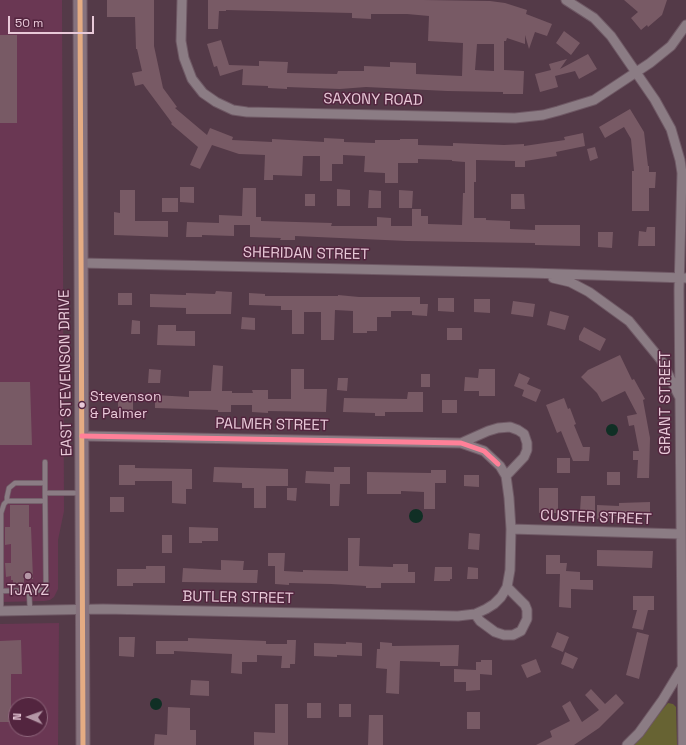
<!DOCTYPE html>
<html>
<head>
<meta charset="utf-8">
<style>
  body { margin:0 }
  #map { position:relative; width:686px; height:745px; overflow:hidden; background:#543a48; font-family:"Space Grotesk",sans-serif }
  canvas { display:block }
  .north { position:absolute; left:8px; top:697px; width:40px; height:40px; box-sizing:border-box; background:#53253f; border:1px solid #8f677c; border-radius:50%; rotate:272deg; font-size:11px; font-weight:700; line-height:16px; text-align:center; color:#e8c9d8 }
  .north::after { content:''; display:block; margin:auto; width:14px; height:18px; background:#b497a6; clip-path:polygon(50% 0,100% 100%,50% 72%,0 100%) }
  .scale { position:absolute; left:8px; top:16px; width:86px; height:18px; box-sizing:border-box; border:2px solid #e8c9d8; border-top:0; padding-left:5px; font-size:12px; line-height:14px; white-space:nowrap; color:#e8c9d8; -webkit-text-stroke:3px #53253f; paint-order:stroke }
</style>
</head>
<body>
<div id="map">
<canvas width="686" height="745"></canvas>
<div class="north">N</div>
<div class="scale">50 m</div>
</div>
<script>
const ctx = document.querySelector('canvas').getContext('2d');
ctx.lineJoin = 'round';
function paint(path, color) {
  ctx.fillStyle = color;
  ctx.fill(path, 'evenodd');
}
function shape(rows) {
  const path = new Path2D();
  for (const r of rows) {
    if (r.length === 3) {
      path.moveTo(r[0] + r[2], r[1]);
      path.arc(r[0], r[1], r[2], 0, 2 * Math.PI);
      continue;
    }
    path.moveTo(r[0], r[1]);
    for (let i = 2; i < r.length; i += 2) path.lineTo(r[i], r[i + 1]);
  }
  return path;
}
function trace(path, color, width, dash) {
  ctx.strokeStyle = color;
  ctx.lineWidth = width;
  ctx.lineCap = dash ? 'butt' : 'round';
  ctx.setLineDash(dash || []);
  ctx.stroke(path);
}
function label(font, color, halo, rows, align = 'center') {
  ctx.font = font + ' "Space Grotesk",sans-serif';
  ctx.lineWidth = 3;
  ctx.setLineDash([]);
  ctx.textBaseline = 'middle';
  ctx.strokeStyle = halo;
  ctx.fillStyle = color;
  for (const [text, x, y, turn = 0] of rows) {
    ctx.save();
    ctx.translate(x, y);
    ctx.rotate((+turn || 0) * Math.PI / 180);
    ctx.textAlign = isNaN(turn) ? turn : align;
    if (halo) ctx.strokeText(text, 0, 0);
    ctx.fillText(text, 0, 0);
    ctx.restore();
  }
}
const built = shape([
  [0,0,62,0,64,511,58,540,58,589,54,597,50,600,44,601,0,602],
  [59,623,58,745,0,745,0,624],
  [16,705,40,705,40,729,16,729]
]);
const green = shape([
  [668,703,673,704,676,707,677,745,633,745]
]);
const water = shape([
  [612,430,6],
  [416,516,7],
  [156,704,6]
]);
const building = shape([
  [107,0,154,0,154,46,163,88,177,107,175,108,207,135,210,128,233,137,232,140,272,142,272,139,324,142,324,138,344,139,344,142,375,143,375,140,400,140,400,139,418,139,418,145,453,146,453,143,504,145,524,144,524,146,565,140,564,137,583,133,585,146,556,152,557,156,525,161,525,167,515,167,515,161,476,160,476,182,474,182,474,218,486,218,486,220,510,221,510,229,535,230,535,225,580,225,580,246,535,245,535,243,407,241,295,236,295,240,280,240,281,238,250,237,250,225,234,225,234,236,202,235,202,237,186,237,187,222,219,223,219,215,242,216,243,188,256,188,256,217,261,217,261,221,332,223,331,226,377,226,377,217,391,218,391,226,412,226,412,209,421,209,421,216,428,216,428,224,462,225,463,193,465,193,465,162,452,161,452,160,418,159,418,163,398,163,398,183,385,183,385,173,364,172,365,156,343,155,343,164,332,164,332,181,320,181,320,156,303,156,302,176,273,175,273,180,264,180,265,155,239,154,212,145,200,169,190,165,198,147,171,124,172,123,143,84,135,86,132,73,142,71,137,49,136,49,135,17,107,17],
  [208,0,424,0,490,1,505,3,527,10,526,14,552,24,547,36,535,32,529,49,525,35,525,44,507,38,506,41,504,41,504,70,524,71,523,94,503,94,503,92,447,91,366,87,340,89,287,87,287,89,268,88,268,86,242,85,243,69,220,76,217,66,214,67,207,44,221,40,229,65,259,66,259,61,288,62,287,73,337,74,338,71,364,71,364,66,390,67,390,62,416,63,416,74,462,76,463,43,428,41,429,16,407,14,371,14,371,19,352,18,352,13,226,10,226,11,219,11,218,29,208,29],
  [477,44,494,44,494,71,475,70],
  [624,0,667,0,662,15,648,27,647,25,641,30,631,18,638,12],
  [564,31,580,43,571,55,556,43],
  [0,35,17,35,17,123,0,123],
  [588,54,597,69,579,79,575,71,555,76,558,87,540,92,535,74,551,70,549,64,567,59,560,69],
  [630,109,644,132,648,166,649,166,649,172,656,172,655,188,649,188,649,211,632,211,632,171,634,171,631,139,624,127,605,138,599,127],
  [595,147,598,158,590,161,587,149],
  [180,187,194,187,194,203,180,202],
  [337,189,350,190,350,206,337,206],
  [120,190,135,190,135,221,168,221,168,237,114,235,114,212,120,213],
  [369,190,381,191,381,208,368,208],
  [399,190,413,191,412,208,399,208],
  [305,194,315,194,315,206,305,206],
  [511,194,524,194,525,209,511,209],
  [162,198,178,198,178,212,162,212],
  [647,227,655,227,655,246,638,246,639,231,646,232],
  [598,232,613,232,612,248,598,247],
  [216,291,232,292,231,314,186,314,186,308,150,307,150,294,186,295,186,293,215,294],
  [118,293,132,293,132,305,118,305],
  [249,293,265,294,265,296,338,296,338,295,359,297,420,297,420,304,428,304,427,316,412,315,412,311,391,311,391,317,377,317,377,331,367,331,367,333,353,333,353,311,335,310,334,340,321,340,321,312,304,312,304,334,292,334,292,310,281,310,281,306,249,305],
  [438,298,454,298,454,312,438,311],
  [474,299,490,299,490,313,474,312],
  [513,301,535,304,533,317,511,314],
  [550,311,569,316,565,330,547,325],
  [242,317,255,318,255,330,241,329],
  [132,320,140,321,140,334,131,334],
  [158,325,176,325,176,331,195,331,195,346,157,345],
  [584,327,606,339,600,351,579,340,579,336],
  [447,328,462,328,462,340,447,340],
  [620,355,632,380,634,379,645,399,643,400,650,438,649,478,637,478,638,460,633,460,633,451,639,451,634,425,629,426,627,416,637,414,625,391,602,402,597,393,581,377,588,370],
  [213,365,223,366,222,391,232,391,232,393,253,393,252,390,268,390,268,399,291,399,291,369,304,369,304,389,327,389,326,412,268,411,268,413,252,412,252,405,231,405,231,412,218,412,218,410,155,408,155,395,189,397,189,391,211,391],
  [149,369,161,370,160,383,148,383],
  [479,369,495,369,495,396,479,396,479,391,464,391,465,377,478,378],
  [519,373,530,378,527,384,541,390,536,402,522,396,524,390,514,386],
  [421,374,430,374,430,387,421,387],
  [338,378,348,378,347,391,337,390],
  [0,382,30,382,32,445,0,445],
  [408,392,423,392,423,412,385,412,385,416,375,416,375,413,343,412,344,398,407,399],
  [118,396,133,397,133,410,118,409],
  [564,398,568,409,570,408,576,424,574,425,583,447,590,447,589,461,573,461,561,431,557,433,546,405],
  [442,400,457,400,457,413,442,413],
  [557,458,570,458,570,473,557,473],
  [119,465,135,465,135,468,192,469,192,489,186,489,186,504,172,503,172,481,135,481,135,485,119,485],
  [214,467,288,469,288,486,266,486,266,508,254,508,254,488,242,488,242,483,213,482],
  [334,467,350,467,350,484,340,484,339,506,330,506,330,484,305,483,306,471,334,472],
  [431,470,446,470,446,483,435,483,435,509,424,509,424,492,401,491,401,494,367,494,367,472,431,473],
  [607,472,620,472,620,485,607,485],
  [464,475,479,475,479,487,464,486],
  [287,488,297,488,296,501,287,500],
  [539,488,558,488,558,513,539,513],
  [581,496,595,496,595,511,580,511],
  [110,497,124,497,124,512,110,512],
  [650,502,650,516,609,516,609,519,597,519,597,505,619,506,619,503],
  [10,505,29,505,29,527,31,527,33,579,24,579,24,586,13,587,13,580,11,580,11,576,6,577,5,563,11,563,11,544,5,545,5,527,10,527],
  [189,527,218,528,218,541,202,541,202,543,189,543],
  [469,533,480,534,479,550,468,549],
  [162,535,172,535,172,553,162,553],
  [348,538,360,538,359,566,393,567,393,564,408,564,408,572,415,572,415,583,381,583,381,588,366,588,366,586,331,584,289,583,289,585,275,584,275,566,268,566,268,553,285,553,284,571,303,572,303,570,348,571],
  [597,550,653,551,652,568,597,566],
  [546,555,560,555,560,563,567,563,566,571,580,572,580,580,593,580,593,590,571,589,571,608,559,607,560,574,546,574],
  [221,560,244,561,243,570,258,570,257,583,182,582,183,568,221,570],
  [146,566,165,566,165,583,133,583,133,586,117,586,117,569,146,569],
  [435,567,452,567,452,579,450,579,450,581,434,581],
  [468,567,478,568,478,579,467,579],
  [633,596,654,596,654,610,648,610,643,630,632,628,637,610,633,610],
  [557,632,569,637,563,652,551,647],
  [637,632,649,635,639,679,626,675],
  [119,637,135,637,134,657,119,656],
  [188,638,266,641,266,644,287,644,287,640,296,640,295,664,290,664,290,668,281,668,282,656,257,655,257,662,242,662,242,674,231,673,232,654,174,651,174,654,156,654,156,641,188,641],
  [21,640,22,674,11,674,11,722,0,722,0,641],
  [346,642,362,643,362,656,337,655,337,657,314,656,314,643,346,644],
  [380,642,392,643,392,646,459,645,458,666,440,666,440,662,400,661,399,694,386,693,387,669,376,668,377,649,380,649],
  [565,652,578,658,573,669,561,664],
  [536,659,541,672,527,678,521,665],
  [481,660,492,660,492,675,480,674,480,690,466,691,466,682,454,682,454,669,476,670,476,662,481,662],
  [191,680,209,681,209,696,190,695],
  [591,689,605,704,616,694,624,703,599,728,574,745,536,745,552,737,550,731,570,721,562,706,570,701,582,722,599,710,585,695],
  [307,703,321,703,321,718,307,718],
  [275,704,288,704,288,745,254,745,254,732,275,733],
  [339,704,351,704,351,717,339,717],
  [168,707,190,708,190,730,196,730,196,745,154,745,155,734,167,735],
  [467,712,480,712,480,729,467,729],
  [369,715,383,715,383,745,368,745]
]);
const service = shape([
  [45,462,45,493,81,493],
  [7,501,45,501],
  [1,591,46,590,45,493],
  [29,591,30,610],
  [1,611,1,513,4,504,7,501,7,497,9,488,15,483,45,483]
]);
const minor = shape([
  [182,0,181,41,184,58,192,79,203,93,216,102,233,110,247,112,515,118,543,115,558,111,594,100,650,63,671,46,686,25],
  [566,0,594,18,611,36,655,100,671,129,680,160,682,173,679,290,683,745],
  [81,263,530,273,686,278],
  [553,278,570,282,589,292,629,321,661,360,679,396],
  [82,436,461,443,484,451,500,466,506,476],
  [511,529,681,534],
  [0,611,103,609,458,616,475,614,486,609,494,604,501,597,507,587,510,570,511,529,509,498,506,476,524,457,527,450,527,443,524,434,518,430,510,427,498,428,488,431,461,443],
  [475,614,480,621,495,632,504,635,513,635,521,631,527,619,527,610,525,605,507,587],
  [627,745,639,733,662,701,682,668]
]);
const secondary = shape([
  [80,0,83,745]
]);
const bus1 = shape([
  [80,0,83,745]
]);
const bus2 = shape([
  [82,436,461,443,484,451,498,464]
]);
const markers = [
  [82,405,3.5,"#e8c9d8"],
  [28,576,4,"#b497a6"]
];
const busNames = [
  ["Stevenson",90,397],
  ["& Palmer",90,414]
];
const streetNames = [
  ["SAXONY ROAD",373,100,1],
  ["SHERIDAN STREET",306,254,1],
  ["EAST STEVENSON DRIVE",66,373,-91],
  ["GRANT STREET",666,403,-90],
  ["PALMER STREET",272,425,1],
  ["CUSTER STREET",596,518,2],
  ["BUTLER STREET",238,598,1]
];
const poiNames = [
  ["TJAYZ",28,591]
];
paint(built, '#6a3753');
paint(green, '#676333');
paint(water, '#102f25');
paint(building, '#785a65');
trace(service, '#6f5965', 6);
trace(minor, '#6f5965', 11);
trace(secondary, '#6f5965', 15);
trace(service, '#8b7c84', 4.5);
trace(minor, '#8b7c84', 9);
trace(secondary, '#87737e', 13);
trace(bus1, '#e5ac83', 5);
trace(bus2, '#ff8098', 5);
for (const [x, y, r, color] of markers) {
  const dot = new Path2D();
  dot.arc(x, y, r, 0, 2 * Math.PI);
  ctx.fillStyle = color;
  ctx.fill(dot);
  trace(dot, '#53253f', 1.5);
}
label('14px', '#e8c9d8', '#53253f', busNames, 'left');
label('15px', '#e8c9d8', '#53253f', streetNames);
label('15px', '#e8c9d8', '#53253f', poiNames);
</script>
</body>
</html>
